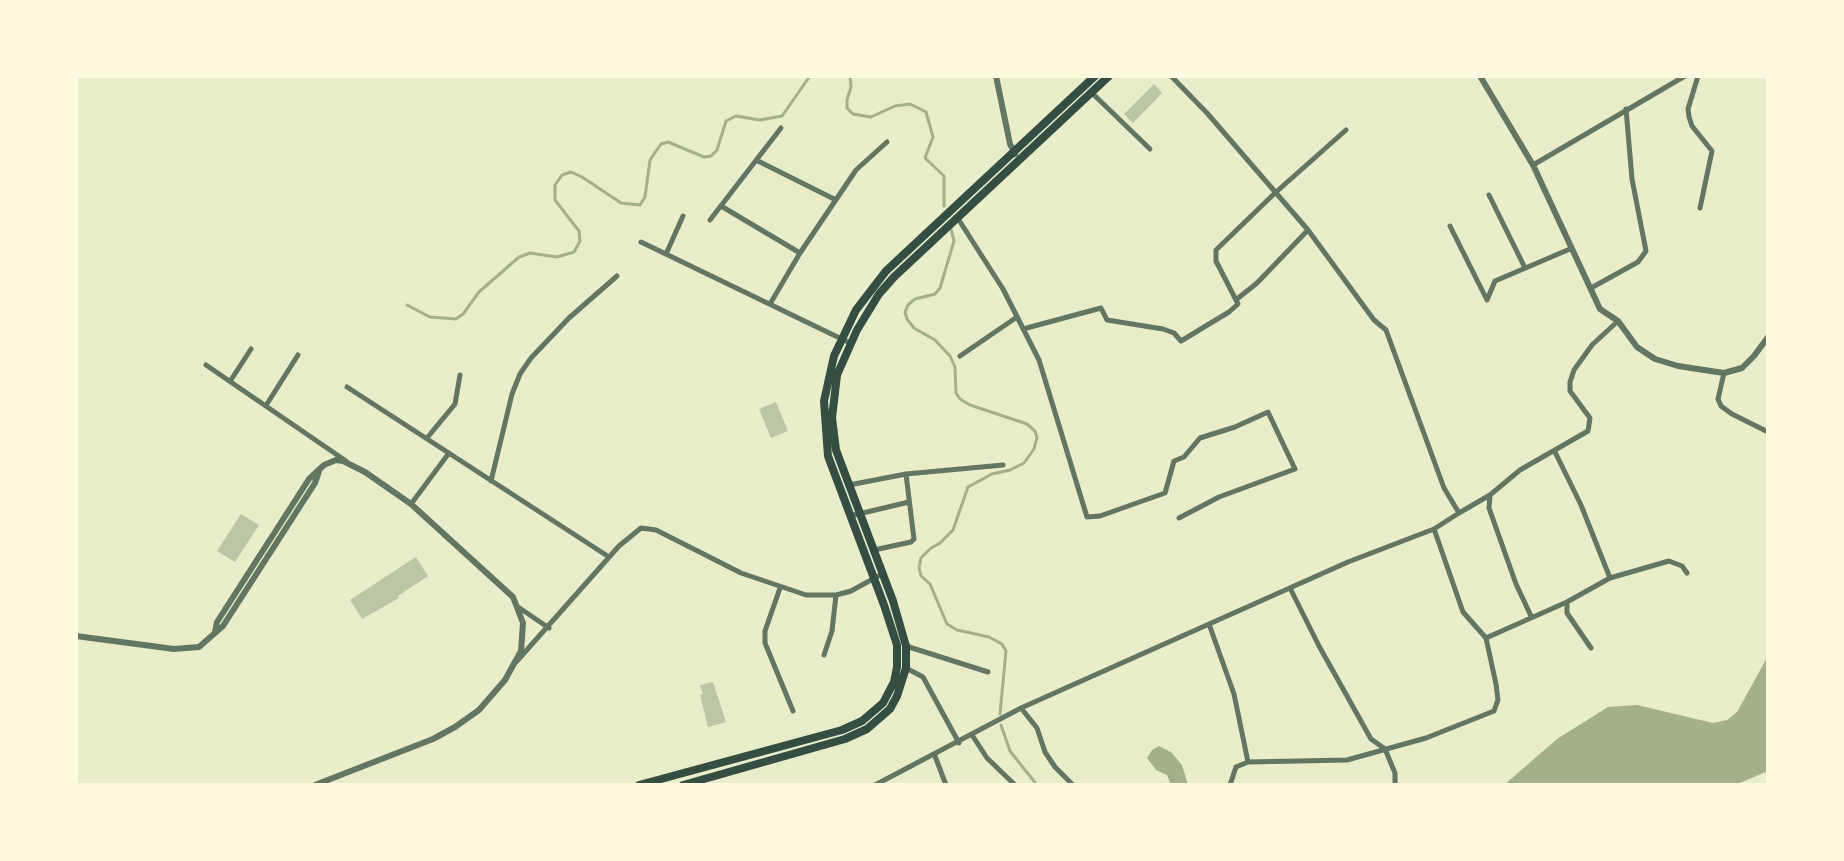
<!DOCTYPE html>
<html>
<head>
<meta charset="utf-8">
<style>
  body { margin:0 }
  #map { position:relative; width:1844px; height:861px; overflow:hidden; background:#e9edc9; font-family:"Archivo Narrow",sans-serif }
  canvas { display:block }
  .frame { position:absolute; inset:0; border:78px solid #fefae0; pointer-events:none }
</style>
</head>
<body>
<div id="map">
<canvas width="1844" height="861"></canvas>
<div class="frame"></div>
</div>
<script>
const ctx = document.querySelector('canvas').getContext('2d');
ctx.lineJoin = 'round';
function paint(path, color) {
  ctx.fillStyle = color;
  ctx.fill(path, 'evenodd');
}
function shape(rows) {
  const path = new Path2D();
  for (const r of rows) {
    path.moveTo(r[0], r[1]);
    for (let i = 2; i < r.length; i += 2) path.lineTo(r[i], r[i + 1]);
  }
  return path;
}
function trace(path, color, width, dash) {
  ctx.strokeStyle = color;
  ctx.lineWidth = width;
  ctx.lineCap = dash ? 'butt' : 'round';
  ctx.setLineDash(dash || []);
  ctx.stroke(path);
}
const water = shape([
  [1768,656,1768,771,1735,785,1504,785,1557,739,1608,707,1637,705,1713,723,1727,720,1737,712],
  [1159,746,1171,752,1182,765,1188,785,1171,785,1167,775,1156,770,1147,758,1152,750]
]);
const stream = shape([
  [850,76,851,87,847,100,847,108,853,114,871,117,895,106,910,104,926,112,933,137,925,158,944,176,944,206],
  [951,229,954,241,940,288,935,294,915,299,908,305,905,312,907,319,914,328,935,340,950,356,955,367,956,393,960,399,970,405,1027,424,1035,431,1037,437,1034,449,1024,463,1010,470,992,474,968,487,953,530,940,543,931,548,921,558,919,567,921,576,930,584,947,624,957,630,989,637,1002,644,1006,651,1000,714],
  [407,305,430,317,456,319,463,314,479,292,519,257,530,253,557,257,574,252,580,241,579,231,555,200,555,185,562,175,571,172,582,177,621,203,640,205,645,197,650,160,661,144,668,142,704,157,711,156,717,150,726,121,736,116,760,120,782,116,810,76],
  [1001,725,1010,751,1037,785]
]);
const building = shape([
  [1154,84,1162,93,1133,123,1124,114],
  [776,402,788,431,771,438,759,409],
  [241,514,259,525,235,562,217,551],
  [416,557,428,576,398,596,399,598,362,619,350,600],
  [713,682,726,722,708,727,700,695,703,694,700,685]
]);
const minor = shape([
  [1171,76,1207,113,1308,230,1374,320,1386,330,1444,488,1459,513,1490,495,1520,470,1588,431,1590,418,1570,391,1570,382,1574,370,1592,345,1618,321],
  [1698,76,1688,109,1689,117,1692,126,1712,151,1700,208],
  [1092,93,1150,149],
  [756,160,834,199],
  [1533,165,1685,76],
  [1489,195,1525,268],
  [721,206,800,253,770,304],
  [957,217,1003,289,1039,360,1087,517,1100,516,1165,493,1174,461,1184,457,1200,438,1235,427,1268,412,1295,469,1219,497,1179,518],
  [710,220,781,128],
  [1450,226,1487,300,1495,281,1570,249],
  [641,242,850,343],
  [800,253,856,170,887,142],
  [666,254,683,216],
  [1591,288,1638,262,1646,251,1632,179,1626,109],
  [1237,299,1257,283,1308,230],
  [1023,329,1101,308,1107,320,1163,329,1174,333,1181,341,1229,312,1238,304,1216,261,1216,250,1275,193,1346,130],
  [960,356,1017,317],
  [206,365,346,461],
  [1724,373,1718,399,1721,406,1732,414,1768,432],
  [231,380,251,349],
  [347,387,609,557],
  [267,404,298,355],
  [427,438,455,404,460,375],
  [1555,452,1581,505,1610,578],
  [491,481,512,394,520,374,531,358,569,318,617,276],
  [849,485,906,474,1003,465],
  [1490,496,1489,508,1516,584,1531,616],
  [411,504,449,453],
  [850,516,909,502],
  [874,550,911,542,914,539,906,474],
  [780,588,765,631,765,643,793,711],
  [1290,588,1319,646,1371,739,1385,749,1395,773,1395,785],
  [1567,602,1567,613,1591,648],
  [518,607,549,628],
  [1209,624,1234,694,1248,762],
  [1486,638,1567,602,1610,578,1669,561,1682,566,1687,573],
  [906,646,988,672],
  [824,655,832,631,836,595],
  [517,661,619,546,641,528,656,530,741,573,806,595,836,595,851,591,882,574],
  [906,668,923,677,959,743],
  [1021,708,1037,728,1045,752,1055,767,1073,785],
  [972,735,987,758,1015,785],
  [935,756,946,785],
  [875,785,1021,708,1348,562,1434,529,1459,513],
  [1230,785,1236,767,1248,762,1347,760,1426,738,1494,711,1498,700,1496,684,1486,638,1463,612,1434,529]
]);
const tertiary = shape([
  [996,76,1010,144,1015,154],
  [1480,76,1533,165,1600,309,1618,321,1637,347,1655,359,1678,366,1724,373,1742,368,1754,356,1768,337],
  [215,632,217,622,309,479,324,465,336,460,343,461,365,472,411,504,513,597,523,623,521,651,505,680,479,710,455,727,433,739,315,785],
  [76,636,174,649,199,647,223,626,315,483,319,471]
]);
const primary = shape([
  [639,785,842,730,862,721,883,703,894,682,897,667,897,645,884,605,828,456,824,401,834,356,856,310,886,271,1095,76],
  [683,785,845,739,867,729,890,709,897,696,906,668,906,646,893,601,836,450,832,418,837,375,857,330,879,294,894,277,1109,76]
]);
paint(water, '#a3b18a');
trace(stream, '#a3b18a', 3);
paint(building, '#bcc5a7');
trace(minor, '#617663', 5);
trace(tertiary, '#617663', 6);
trace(primary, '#344e41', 8);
</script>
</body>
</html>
